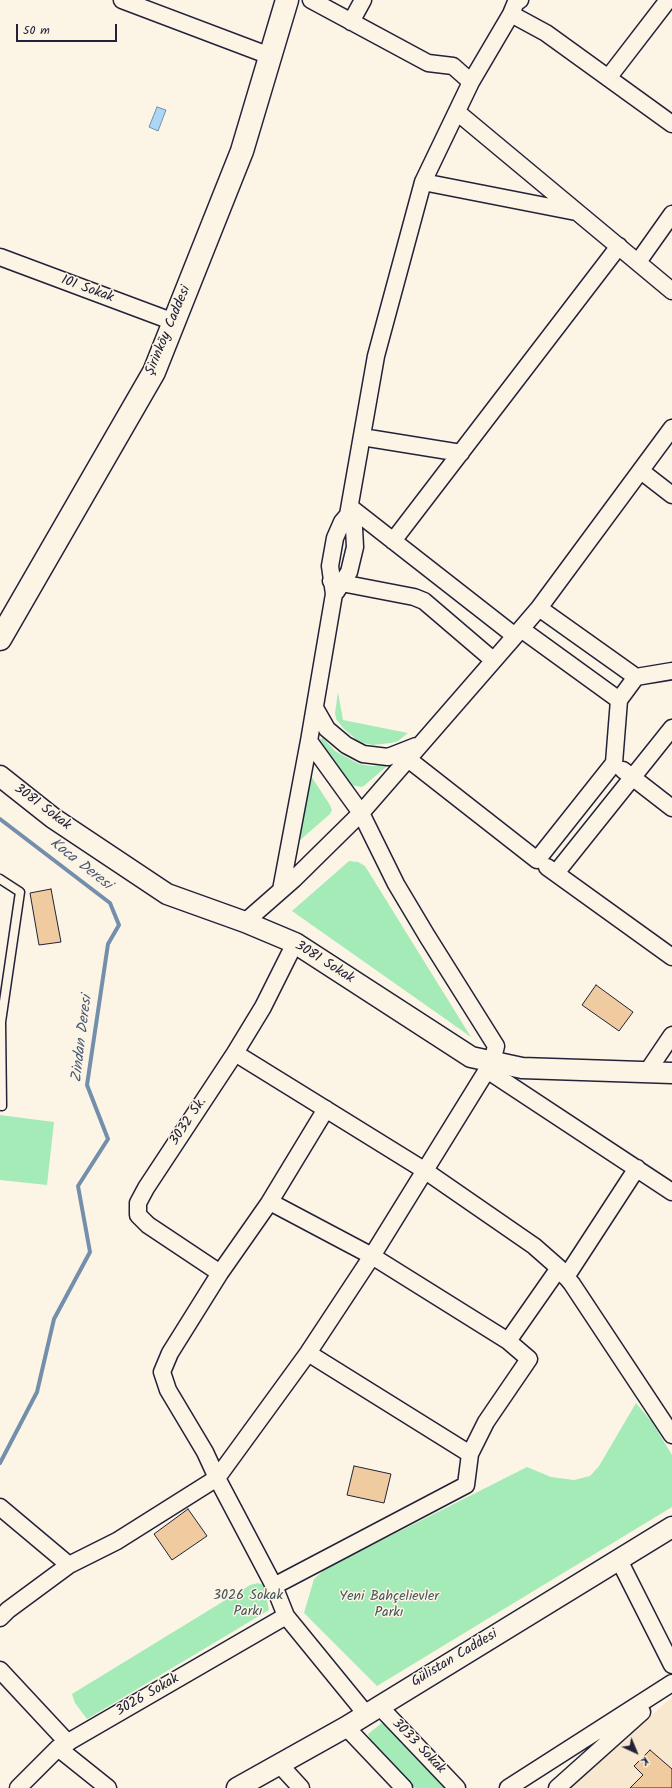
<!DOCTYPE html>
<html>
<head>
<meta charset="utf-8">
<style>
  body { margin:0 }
  #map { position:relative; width:672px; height:1788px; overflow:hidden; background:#fcf5e5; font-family:Kalam,sans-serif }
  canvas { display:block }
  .north { position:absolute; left:616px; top:1732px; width:40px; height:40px; -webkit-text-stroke:3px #fcf5e5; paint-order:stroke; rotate:136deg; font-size:11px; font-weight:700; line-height:16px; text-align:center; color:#22223b }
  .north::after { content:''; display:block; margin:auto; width:14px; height:18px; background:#22223b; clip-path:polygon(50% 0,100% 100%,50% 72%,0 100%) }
  .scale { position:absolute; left:16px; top:24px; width:101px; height:18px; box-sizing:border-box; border:2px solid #22223b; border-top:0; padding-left:5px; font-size:12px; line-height:14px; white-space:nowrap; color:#22223b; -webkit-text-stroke:3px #fcf5e5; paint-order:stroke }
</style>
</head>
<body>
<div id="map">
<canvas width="672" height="1788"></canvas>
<div class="north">K</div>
<div class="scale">50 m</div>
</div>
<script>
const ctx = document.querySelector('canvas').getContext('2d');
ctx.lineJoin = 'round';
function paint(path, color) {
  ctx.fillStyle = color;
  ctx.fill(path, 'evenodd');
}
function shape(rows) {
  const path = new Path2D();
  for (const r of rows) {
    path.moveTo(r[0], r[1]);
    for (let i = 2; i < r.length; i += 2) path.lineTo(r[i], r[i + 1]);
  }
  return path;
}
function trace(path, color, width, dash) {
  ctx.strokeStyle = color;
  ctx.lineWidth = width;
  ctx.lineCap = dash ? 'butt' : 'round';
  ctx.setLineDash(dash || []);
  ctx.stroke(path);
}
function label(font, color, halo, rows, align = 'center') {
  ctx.font = font + ' Kalam,sans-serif';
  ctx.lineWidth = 3;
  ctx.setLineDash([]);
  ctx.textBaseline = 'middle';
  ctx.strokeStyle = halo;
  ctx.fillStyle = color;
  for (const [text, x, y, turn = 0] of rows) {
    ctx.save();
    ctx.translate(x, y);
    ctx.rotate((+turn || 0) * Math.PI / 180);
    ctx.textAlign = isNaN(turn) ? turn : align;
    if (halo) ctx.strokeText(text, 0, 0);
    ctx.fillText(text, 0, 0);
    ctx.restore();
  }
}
const built = shape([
  [672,1697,672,1788,570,1788]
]);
const green = shape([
  [338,692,343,720,408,733,398,741,391,743,373,745,363,743,357,740,344,729,336,719,335,713],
  [323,738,335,751,359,764,371,766,386,765,387,766,365,785,362,787,350,785,322,746,320,739],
  [311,776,330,805,332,810,330,814,299,841,298,839],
  [349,861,358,862,365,866,471,1037,292,911],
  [0,1115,54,1122,47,1185,0,1180],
  [636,1403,652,1422,672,1455,672,1507,377,1686,304,1613,314,1579,325,1569,527,1467,551,1477,574,1480,590,1476,599,1466],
  [258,1583,264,1585,269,1610,87,1719,75,1703,72,1694,250,1585],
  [382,1723,388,1725,446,1788,415,1788,370,1739,368,1734]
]);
const water = shape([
  [157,107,166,110,158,131,149,127,157,107]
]);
const stream = shape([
  [0,819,110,903,119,925,108,944,87,1085,108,1139,78,1186,90,1252,54,1319,37,1392,0,1463]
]);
const building = shape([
  [51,889,61,942,39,945,30,893,51,889],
  [596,985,633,1012,619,1031,582,1005,596,985],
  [354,1466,391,1474,384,1503,347,1495,354,1466],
  [188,1509,207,1536,172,1560,154,1534,188,1509],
  [650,1750,672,1769,672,1788,630,1788,643,1775,634,1766,650,1750]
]);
const service = shape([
  [0,879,20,892,1,1022,2,1106]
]);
const minor = shape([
  [122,0,270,56],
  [311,0,428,63,453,66,471,82,511,14,546,33,672,124],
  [511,14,516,2,520,0],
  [351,22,363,0],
  [608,78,668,0],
  [457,112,672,291],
  [423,182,576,212],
  [0,257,174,322],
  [638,262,672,214],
  [362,437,461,453],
  [641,471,672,495],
  [350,507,515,636],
  [393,541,619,246],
  [331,581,414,597,424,601,493,660],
  [336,592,349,572,355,547,354,528,348,515],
  [539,608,636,677,672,671],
  [619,700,636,677],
  [315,708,327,729,346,745,363,754,388,757,416,746],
  [408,759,537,860,614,763,619,700,521,629],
  [623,770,672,808],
  [547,867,672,957],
  [556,873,672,728],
  [281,890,309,741],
  [245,922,294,879,361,813,515,636,539,608,672,428],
  [235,1053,424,1170,534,1246,559,1268,572,1284,672,1435],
  [487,1070,672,1192],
  [647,1072,672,1035],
  [269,1203,272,1203,372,1256,508,1341],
  [220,1273,148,1225,138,1215,138,1203,146,1188,235,1053,263,1007,295,943],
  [566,1277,637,1168],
  [308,1353,470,1454],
  [0,1507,69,1565],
  [619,1560,672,1665],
  [274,1586,466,1485,470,1454,486,1422,529,1359,508,1341,559,1268],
  [0,1618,8,1610,69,1565,117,1541,217,1478,205,1452,168,1390,162,1372,170,1353,220,1273,269,1203,326,1109],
  [0,1670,68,1743],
  [379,1706,457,1788],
  [366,1714,286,1616,274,1586,217,1478,308,1353,372,1256,492,1062,496,1046,427,936,396,884,361,813,309,741,334,594,330,566,335,538,342,522,348,515,376,356,423,182,471,82],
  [346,1727,404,1788],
  [58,1748,108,1788],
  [280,1765,301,1788],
  [18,1788,58,1748,286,1616],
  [508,1788,672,1683],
  [557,1788,642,1712]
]);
const tertiary = shape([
  [0,776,53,818,167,894,245,922,295,943,471,1057,522,1068,672,1073],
  [237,1788,346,1727,672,1527]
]);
const secondary = shape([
  [0,639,154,372,242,151,287,0]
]);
const streetNames = [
  ["101 Sokak",87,290,20],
  ["Şirinköy Caddesi",169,331,-67],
  ["3081 Sokak",42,808,37],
  ["3081 Sokak",324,963,32],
  ["3032 Sk.",189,1122,-56],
  ["Gülistan Caddesi",455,1659,-31],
  ["3026 Sokak",148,1696,-30],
  ["3033 Sokak",418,1747,46]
];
const parkNames = [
  ["3026 Sokak",248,1597],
  ["Parkı",248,1613],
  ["Yeni Bahçelievler",389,1598],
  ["Parkı",389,1614]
];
const waterNames = [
  ["Koca Deresi",80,865,38],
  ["Zindan Deresi",83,1039,-83]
];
paint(built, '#f8e8d0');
paint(green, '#a5ebb7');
paint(water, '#aad7f6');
trace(water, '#748fab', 1);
trace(stream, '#748fab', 4);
paint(building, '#efcb9f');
trace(building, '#22223b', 1);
trace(service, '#22223b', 11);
trace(minor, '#22223b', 19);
trace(tertiary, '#22223b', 23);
trace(secondary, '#22223b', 25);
trace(service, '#fcf5e5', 8);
trace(minor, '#fcf5e5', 16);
trace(tertiary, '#fcf5e5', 20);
trace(secondary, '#fcf5e5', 22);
label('14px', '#22223b', '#fcf5e5', streetNames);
label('14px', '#43545a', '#fcf5e5', parkNames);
label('italic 15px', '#4b5873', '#fcf5e5', waterNames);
</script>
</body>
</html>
